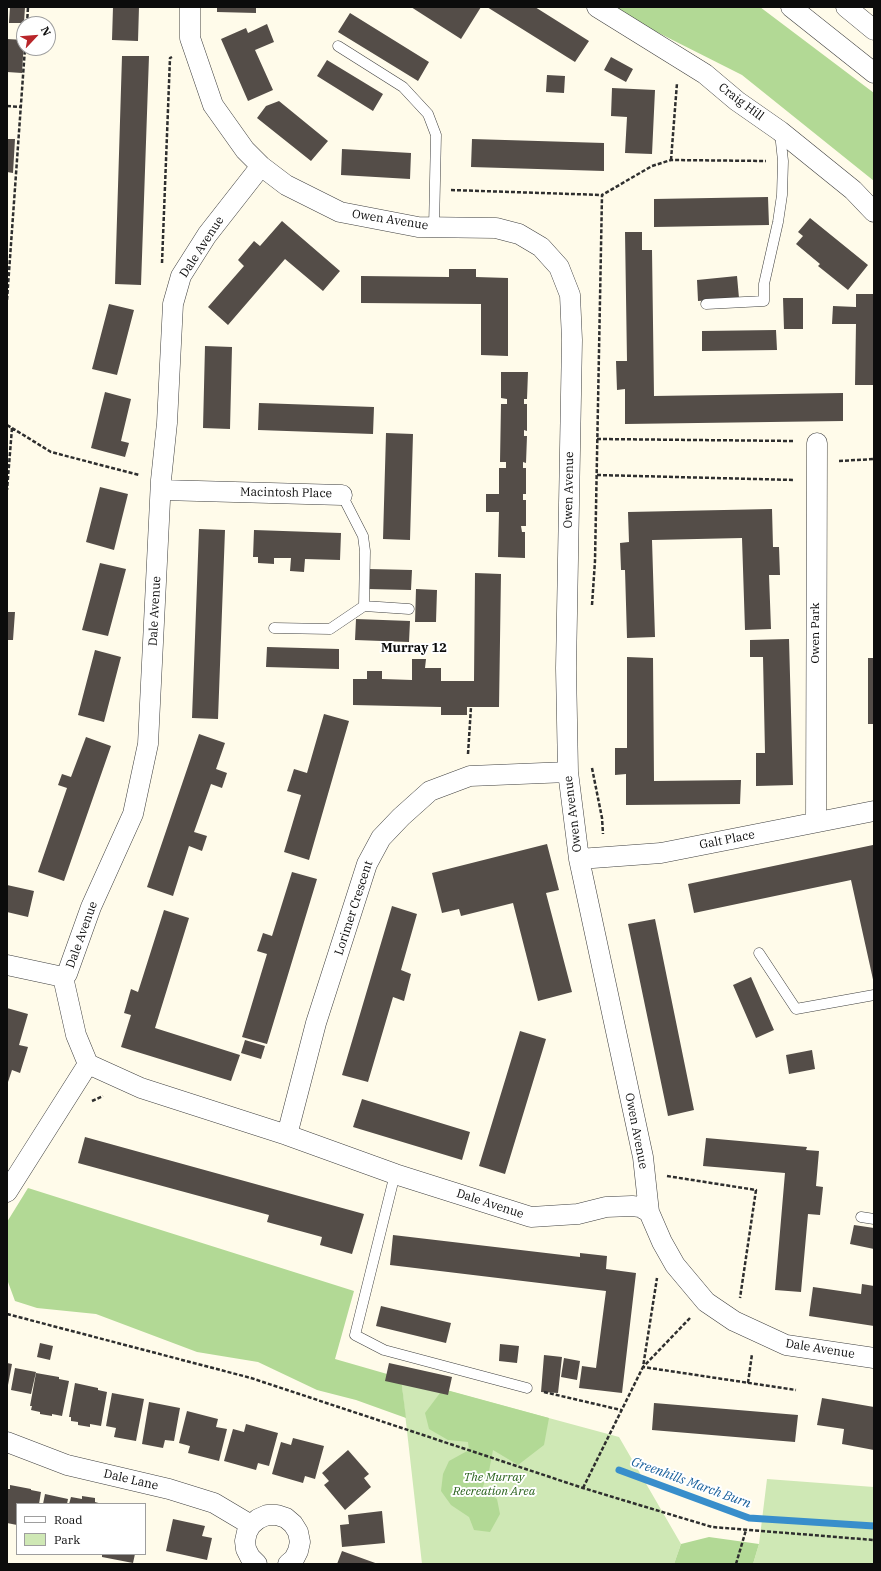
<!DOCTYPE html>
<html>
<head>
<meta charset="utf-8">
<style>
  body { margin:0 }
  #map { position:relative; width:881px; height:1571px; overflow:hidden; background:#fffbea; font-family:"IBM Plex Serif",serif }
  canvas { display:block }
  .frame { position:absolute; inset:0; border:8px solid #0c0c0c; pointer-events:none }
  .legend { position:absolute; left:16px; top:1503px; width:130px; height:52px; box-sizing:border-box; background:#fff; border:1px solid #9e9e9e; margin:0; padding:5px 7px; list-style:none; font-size:12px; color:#0c0c0c }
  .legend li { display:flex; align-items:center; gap:8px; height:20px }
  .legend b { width:20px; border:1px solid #9e9e9e }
  .north { position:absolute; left:16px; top:16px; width:40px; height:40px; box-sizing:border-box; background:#fff; border:1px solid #9e9e9e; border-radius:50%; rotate:64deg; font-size:11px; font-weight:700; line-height:16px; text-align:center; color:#0c0c0c }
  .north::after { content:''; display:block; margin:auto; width:14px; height:18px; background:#b9262a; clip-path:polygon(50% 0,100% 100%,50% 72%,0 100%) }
</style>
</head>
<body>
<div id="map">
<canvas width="881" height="1571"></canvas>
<div class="frame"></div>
<ul class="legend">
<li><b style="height:5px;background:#fff"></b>Road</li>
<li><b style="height:11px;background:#cfe8b5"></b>Park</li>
</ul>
<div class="north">N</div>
</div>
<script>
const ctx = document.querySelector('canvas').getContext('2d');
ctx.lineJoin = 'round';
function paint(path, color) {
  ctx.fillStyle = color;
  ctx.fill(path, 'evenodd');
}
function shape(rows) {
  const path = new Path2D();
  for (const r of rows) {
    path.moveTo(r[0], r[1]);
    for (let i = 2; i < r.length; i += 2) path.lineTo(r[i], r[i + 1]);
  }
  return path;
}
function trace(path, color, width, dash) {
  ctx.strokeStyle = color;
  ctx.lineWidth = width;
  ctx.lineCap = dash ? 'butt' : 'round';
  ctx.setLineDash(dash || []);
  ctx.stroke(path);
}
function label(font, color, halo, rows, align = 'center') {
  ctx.font = font + ' "IBM Plex Serif",serif';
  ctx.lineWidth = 4;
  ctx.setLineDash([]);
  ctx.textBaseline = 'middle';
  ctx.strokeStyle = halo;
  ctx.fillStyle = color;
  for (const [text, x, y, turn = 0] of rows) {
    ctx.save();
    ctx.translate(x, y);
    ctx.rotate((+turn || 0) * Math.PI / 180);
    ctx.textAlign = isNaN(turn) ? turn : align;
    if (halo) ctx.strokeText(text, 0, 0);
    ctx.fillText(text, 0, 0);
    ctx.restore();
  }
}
const green = shape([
  [401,1378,619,1437,681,1544,674,1564,422,1564],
  [767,1479,874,1487,874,1564,753,1564,759,1544]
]);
const forest = shape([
  [617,7,760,7,874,93,874,181,742,75,623,15],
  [28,1188,354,1291,335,1359,401,1378,406,1418,356,1400,317,1390,258,1362,197,1352,96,1314,37,1308,15,1301,8,1282,7,1222],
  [443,1389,549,1418,544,1445,518,1465,493,1450,489,1471,482,1489,497,1499,500,1514,490,1532,474,1530,469,1517,451,1505,441,1491,443,1474,449,1461,469,1450,468,1442,448,1440,429,1429,425,1413],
  [709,1537,759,1544,753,1564,674,1564,681,1544]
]);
const stream = shape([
  [619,1470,749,1518,874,1526]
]);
const building = shape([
  [10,7,25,7,24,23,9,23],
  [113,7,139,7,138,41,112,40],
  [217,7,256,7,256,13,217,12],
  [411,7,481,7,461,39],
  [487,7,535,7,589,41,575,62],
  [350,13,429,62,418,81,338,32],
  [267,24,274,42,255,50,273,90,248,101,221,39,246,28,248,33],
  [7,39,24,40,22,73,7,72],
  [122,56,149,56,141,285,115,284],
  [611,57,633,69,626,82,604,70],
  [327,60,383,94,373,111,317,76],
  [547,75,565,76,564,93,546,92],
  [612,88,655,90,652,154,625,153,627,117,611,116],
  [279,101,328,141,311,161,257,118,266,106],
  [7,139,15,139,13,173,7,172],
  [472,139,604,143,604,171,471,167],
  [342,149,411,153,410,179,341,175],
  [768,197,769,225,654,227,654,199],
  [810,218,868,265,848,290,818,266,820,264,796,244,803,236,798,232],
  [282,221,340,271,323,291,285,259,228,325,208,307,244,266,238,260,254,241,260,246],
  [625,232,642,232,642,250,652,250,654,396,843,393,843,421,625,424,625,389,617,390,616,361,627,361],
  [449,269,476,269,476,277,508,278,508,356,481,355,481,304,361,303,361,276,449,277],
  [737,276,739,298,698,301,697,280],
  [856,294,874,294,874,385,855,385,856,324,832,324,833,306,856,307],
  [783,298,803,298,803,329,784,329],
  [109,304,134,310,117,375,92,369],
  [776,330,777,350,702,351,702,331],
  [205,346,232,347,230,429,203,428],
  [501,372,528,372,527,399,524,399,524,404,527,404,527,431,524,430,524,436,527,436,526,463,523,462,523,468,526,468,526,494,523,494,523,500,526,500,526,526,521,526,522,532,525,532,525,558,498,557,499,512,486,512,486,494,499,494,499,468,506,468,506,462,500,462,501,404,507,404,507,399,501,398],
  [105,392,131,399,121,441,129,443,125,457,91,448],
  [259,403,374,407,373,434,258,430],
  [386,433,413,434,410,540,383,539],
  [100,487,128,494,114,550,86,542],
  [772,509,773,547,779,547,780,575,769,575,771,629,745,630,742,538,652,540,655,637,627,638,625,570,621,570,620,543,629,542,628,512],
  [199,529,225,530,218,719,192,718],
  [254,530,341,533,340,560,305,559,304,572,290,571,291,558,274,558,274,564,258,563,258,557,253,557],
  [100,563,126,569,108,636,82,630],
  [368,569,412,570,411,590,368,589],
  [475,573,501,574,499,707,467,707,467,715,441,715,441,707,353,705,353,679,367,679,367,671,382,671,382,679,412,680,412,659,426,659,425,668,441,668,441,681,474,681],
  [416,589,437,590,436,622,415,622],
  [7,612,15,612,13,640,7,640],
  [356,619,410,621,409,642,355,640],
  [789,639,793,785,756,786,756,753,765,753,763,657,750,657,750,640],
  [267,647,339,649,339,669,266,667],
  [95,650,121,657,104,722,78,715],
  [627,657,653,658,654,781,741,780,740,804,626,805,626,774,615,775,615,748,627,748],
  [868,658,874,658,874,724,868,724],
  [324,714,349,721,309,860,284,852,301,795,287,791,294,769,307,773],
  [199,734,225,743,216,769,227,773,222,788,211,784,194,832,207,836,202,851,189,846,173,896,147,887],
  [86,737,111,746,64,881,38,872,67,788,58,785,62,774,71,777],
  [547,844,559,890,546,893,572,992,538,1001,513,903,461,916,459,909,442,913,432,873],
  [873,845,874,984,851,880,694,913,688,884],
  [292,872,317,879,267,1044,242,1037,267,954,257,951,263,933,272,936],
  [7,885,34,891,28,917,7,912],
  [392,906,417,914,401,970,411,974,404,1001,393,997,368,1082,342,1075],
  [164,910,189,918,155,1028,240,1055,231,1081,121,1047,131,1015,124,1013,131,989,138,992],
  [655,919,694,1110,668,1116,628,924],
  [751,977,774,1030,756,1038,733,985],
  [7,1008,28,1014,19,1045,28,1047,20,1073,12,1070,7,1085],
  [520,1031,546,1039,505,1174,479,1166],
  [245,1040,265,1046,261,1059,241,1053],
  [812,1050,815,1069,789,1074,786,1055],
  [362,1099,470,1132,462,1160,353,1127],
  [85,1137,364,1214,352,1254,320,1245,322,1237,267,1222,269,1215,78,1163],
  [706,1138,807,1147,806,1150,819,1151,816,1186,823,1187,820,1215,808,1214,801,1292,775,1290,785,1173,703,1166],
  [854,1225,874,1228,874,1249,850,1244],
  [393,1235,580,1257,580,1253,607,1256,606,1269,636,1273,622,1393,579,1388,582,1366,596,1368,606,1291,390,1265],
  [862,1284,874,1286,874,1326,809,1316,813,1287,861,1294],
  [381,1306,451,1323,446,1343,376,1326],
  [40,1343,53,1346,50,1360,37,1357],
  [500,1344,519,1346,517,1363,499,1361],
  [544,1355,562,1357,558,1393,541,1392],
  [564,1358,580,1361,577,1380,561,1377],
  [7,1363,12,1364,8,1385,7,1385],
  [389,1363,452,1377,448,1395,385,1381],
  [15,1368,36,1372,31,1394,11,1390],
  [36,1373,59,1377,59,1379,69,1381,62,1416,52,1414,52,1416,40,1414,40,1412,31,1410,32,1406,30,1406],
  [75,1383,98,1388,98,1390,107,1392,101,1426,90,1424,90,1427,78,1425,78,1422,71,1421,71,1417,69,1417],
  [112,1393,144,1399,136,1441,114,1437,116,1428,106,1426],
  [822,1398,874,1407,874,1450,842,1444,844,1429,817,1425],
  [149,1402,180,1408,174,1441,165,1440,163,1448,142,1444],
  [654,1403,798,1415,795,1442,652,1430],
  [187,1411,218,1419,216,1427,227,1429,219,1461,188,1453,190,1446,179,1443],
  [246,1424,278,1433,269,1466,258,1463,256,1470,224,1461,233,1429,244,1432],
  [293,1438,324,1446,315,1479,305,1476,303,1483,272,1474,281,1442,291,1445],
  [348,1450,369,1474,364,1478,371,1487,345,1510,324,1485,329,1481,322,1473],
  [10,1485,31,1489,31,1490,41,1492,39,1504,17,1504,17,1525,7,1523,7,1492,8,1489,10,1489],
  [45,1494,68,1499,67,1504,43,1504],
  [82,1496,95,1498,95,1502,102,1504,69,1504,71,1497,82,1499],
  [382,1511,385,1543,342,1547,340,1525,349,1524,348,1515],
  [173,1519,205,1526,202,1536,212,1538,207,1560,166,1551],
  [342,1551,378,1564,337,1564],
  [102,1554,135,1554,133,1563,102,1557]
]);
const path = shape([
  [27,24,28,7],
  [7,106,21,107],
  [671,160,677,83],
  [451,190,602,195],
  [162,263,170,58,172,57],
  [7,300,25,48],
  [7,425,12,428,7,490],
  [12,428,51,452,139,475],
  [597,439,795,441],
  [839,461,874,459],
  [597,475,794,480],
  [592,605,595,561,602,195,652,166,671,160,766,161],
  [468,754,471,707],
  [592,768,602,818,603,834],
  [92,1101,103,1096],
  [667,1176,756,1190,740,1298],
  [7,1314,251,1378,583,1488,712,1527,874,1540],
  [690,1318,643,1367,796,1390],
  [748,1383,752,1354],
  [544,1392,621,1410],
  [583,1488,643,1367,657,1278],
  [736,1564,746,1530]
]);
const lane = shape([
  [338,46,403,87,428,114,436,135,434,227],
  [706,304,764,301,764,284,778,222,782,195,783,161,780,133],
  [364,606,409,609],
  [274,628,330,629,364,606,365,551,363,536,342,495],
  [759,953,796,1009,874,995],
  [395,1174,355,1335,384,1350,527,1388],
  [861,1217,874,1219]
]);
const street = shape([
  [190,7,190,38,213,105,245,150,261,166,286,185,340,212,418,227,496,228,519,234,541,247,559,267,570,295,572,340,566,668,568,772,579,859,643,1157,649,1212],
  [597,7,705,74,737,101,780,131,853,190,874,212],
  [791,7,874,73],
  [846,7,874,30],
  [261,166,207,235,181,276,173,304,167,423,161,480,148,744,133,814,91,907,67,974,63,977,76,1035,88,1064,141,1088,287,1135,395,1174,531,1217,578,1214,606,1207,632,1206,640,1207,649,1212,662,1242,675,1265,706,1302,734,1321,786,1345,874,1358],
  [162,490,342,495],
  [816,822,817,443],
  [579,859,661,853,874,811],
  [7,965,63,977],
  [287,1135,316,1023,367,864,381,838,401,817,430,791,470,776,568,772],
  [7,1192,88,1064],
  [7,1442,67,1465,169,1489,214,1503,251,1525],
  [257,1564,250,1557,246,1549,245,1541,247,1532,251,1525,258,1519,267,1515,277,1515,286,1518,293,1524,298,1532,300,1542,298,1551,294,1559,288,1564]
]);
const streetNames = [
  ["Craig Hill",741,102,37],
  ["Owen Avenue",390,220,9],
  ["Dale Avenue",202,247,-57],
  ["Owen Avenue",569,490,-89],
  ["Macintosh Place",286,493,1],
  ["Dale Avenue",155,611,-87],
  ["Owen Park",816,633,-90],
  ["Owen Avenue",573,814,-97],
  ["Galt Place",727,840,-11],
  ["Lorimer Crescent",354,908,-72],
  ["Dale Avenue",82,935,-70],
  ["Owen Avenue",636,1131,79],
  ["Dale Avenue",490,1204,18],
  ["Dale Avenue",820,1349,9],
  ["Dale Lane",131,1480,13]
];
const parkNames = [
  ["The Murray",494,1478],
  ["Recreation Area",494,1492]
];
const neighbourhoodNames = [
  ["Murray 12",414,648]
];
const waterNames = [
  ["Greenhills March Burn",691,1483,20]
];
paint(green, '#cfe8b5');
paint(forest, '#b2d995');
trace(stream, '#388ecb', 7);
paint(building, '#544d48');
trace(lane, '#3f3f3f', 11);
trace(street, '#3f3f3f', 21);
trace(path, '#2e2e2e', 2.5, [4, 2]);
trace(lane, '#fff', 10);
trace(street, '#fff', 20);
label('12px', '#0c0c0c', '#fff', streetNames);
label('italic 12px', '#2a621d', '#fff', parkNames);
label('bold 13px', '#0c0c0c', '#fff', neighbourhoodNames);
label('italic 13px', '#175f9b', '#fff', waterNames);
</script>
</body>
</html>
